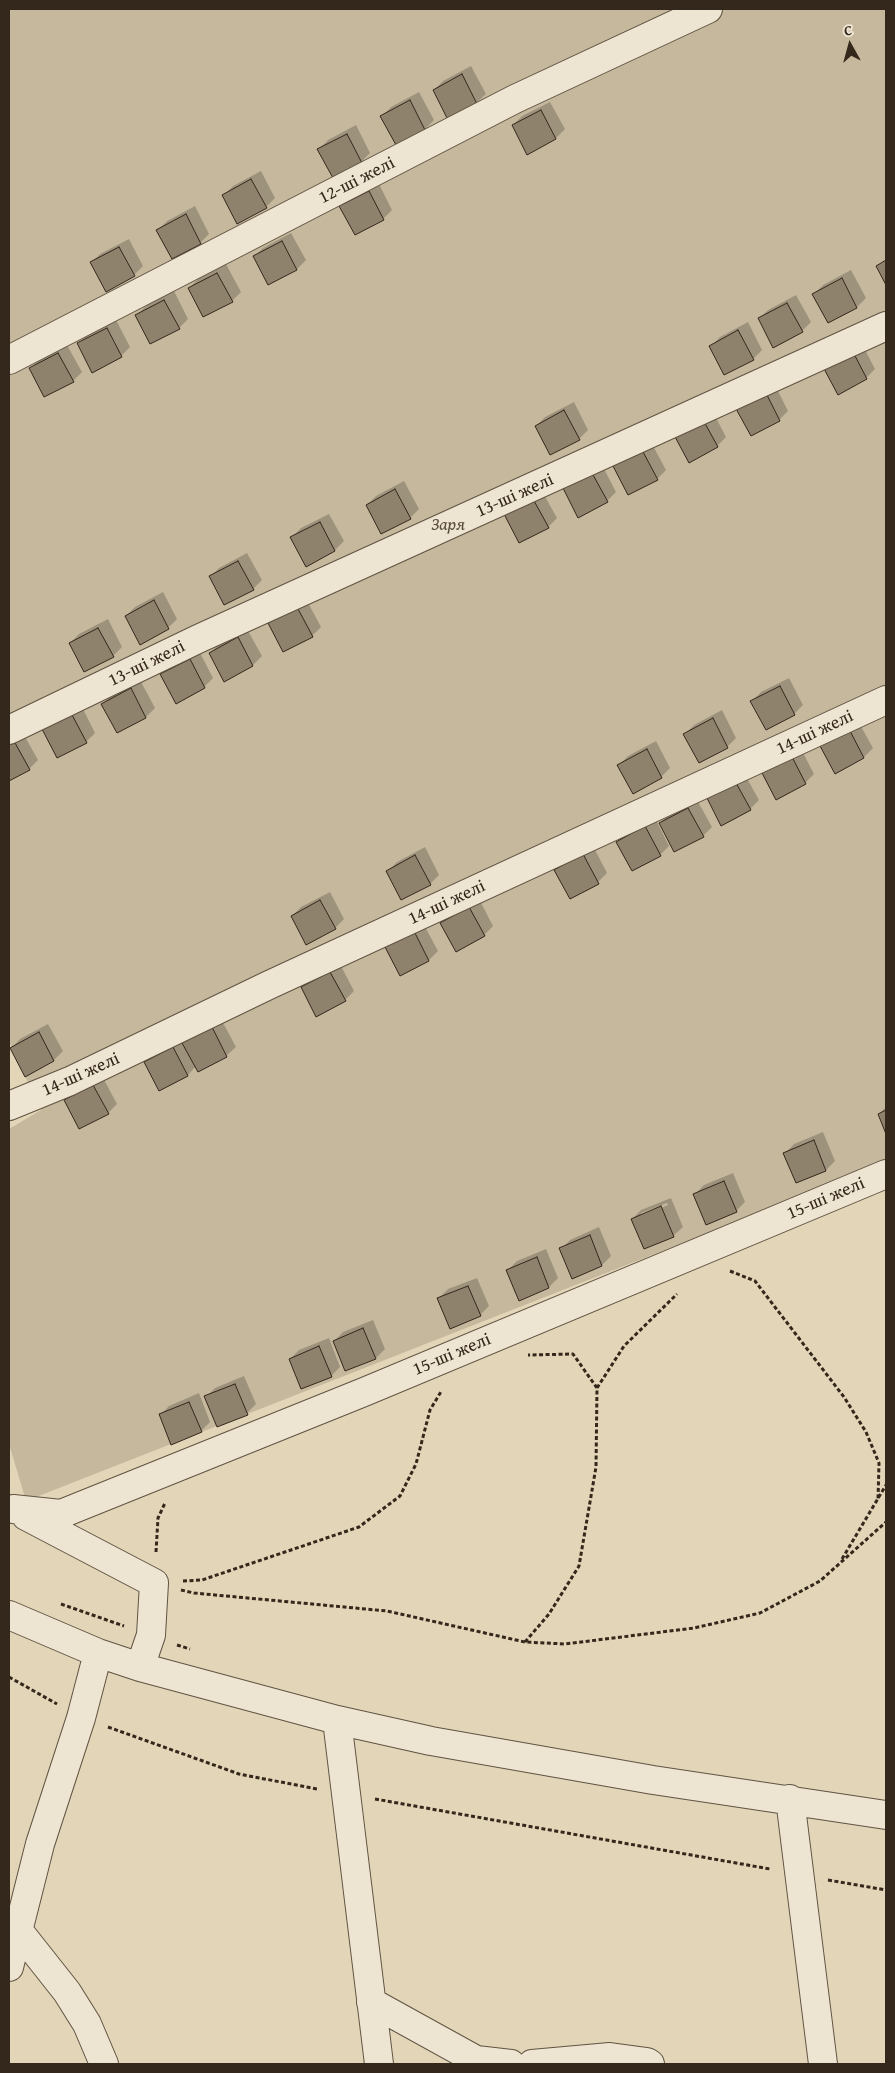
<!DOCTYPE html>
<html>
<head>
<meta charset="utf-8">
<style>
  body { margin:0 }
  #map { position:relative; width:895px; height:2073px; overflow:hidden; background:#e3d6b8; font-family:"Gentium Book Plus",serif }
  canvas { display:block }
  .frame { position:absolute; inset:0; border:10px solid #34271b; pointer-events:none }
  .north { position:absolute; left:825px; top:20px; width:50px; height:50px; -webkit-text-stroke:4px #ede4d1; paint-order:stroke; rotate:353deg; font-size:14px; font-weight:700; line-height:20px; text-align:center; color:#34271b }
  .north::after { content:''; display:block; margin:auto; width:18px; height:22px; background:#34271b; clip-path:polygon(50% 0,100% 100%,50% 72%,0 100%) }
</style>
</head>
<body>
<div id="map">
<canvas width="895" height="2073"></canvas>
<div class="frame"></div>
<div class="north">С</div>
</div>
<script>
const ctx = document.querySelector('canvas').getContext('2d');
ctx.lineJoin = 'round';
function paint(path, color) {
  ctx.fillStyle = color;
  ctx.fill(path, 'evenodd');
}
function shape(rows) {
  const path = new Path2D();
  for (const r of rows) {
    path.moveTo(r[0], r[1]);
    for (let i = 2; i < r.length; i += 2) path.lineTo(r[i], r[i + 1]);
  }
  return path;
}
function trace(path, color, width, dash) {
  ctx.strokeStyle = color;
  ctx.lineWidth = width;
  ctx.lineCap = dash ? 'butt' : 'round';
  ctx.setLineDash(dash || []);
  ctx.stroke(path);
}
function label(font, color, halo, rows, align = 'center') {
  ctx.font = font + ' "Gentium Book Plus",serif';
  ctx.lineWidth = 4;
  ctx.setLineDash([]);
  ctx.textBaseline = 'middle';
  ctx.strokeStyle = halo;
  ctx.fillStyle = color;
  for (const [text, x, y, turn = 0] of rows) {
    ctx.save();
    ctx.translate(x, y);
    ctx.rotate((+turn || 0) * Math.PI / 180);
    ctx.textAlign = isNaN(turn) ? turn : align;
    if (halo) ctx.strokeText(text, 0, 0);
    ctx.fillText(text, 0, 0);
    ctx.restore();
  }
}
const green = shape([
  [9,9,886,9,886,1163,26,1501,9,1444,9,1129,41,1110,9,1042]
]);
const shadow = shape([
  [471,66,486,94,476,103,434,90,443,81],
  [419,92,434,120,425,129,397,143,382,116,391,107],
  [550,102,565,129,556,138,528,153,513,125,522,116],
  [356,125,370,153,361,162,319,149,328,140],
  [261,171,275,198,266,207,224,195,233,186],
  [378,182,392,210,383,219,355,233,341,206,350,197],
  [195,206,209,234,200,243,172,257,158,230,167,221],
  [291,233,306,260,297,269,269,284,254,257,263,248],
  [129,239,143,266,134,275,91,263,100,254],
  [226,264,241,292,232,301,189,288,198,279],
  [851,270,866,298,857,307,828,321,814,294,823,285],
  [174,291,188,319,179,328,137,315,146,306],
  [796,295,811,322,802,331,759,319,768,310],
  [116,320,130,347,121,356,79,343,88,334],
  [748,322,762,350,753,359,711,346,720,337],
  [861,342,875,369,866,378,833,357],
  [67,345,82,372,73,381,30,369,39,360],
  [774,383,788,411,779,420,751,435,737,407],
  [574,402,588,430,579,439,536,426,545,417],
  [712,410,726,437,717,446,674,434],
  [651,442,666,470,657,479,614,466,623,457],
  [602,465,616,492,607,501,564,489],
  [404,481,419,509,410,518,367,505,376,496],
  [542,491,557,518,548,527,505,515],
  [329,514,344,541,335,550,306,565,292,537,301,528],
  [247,553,262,580,253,589,210,577,219,568],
  [163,592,177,619,168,628,126,616,135,607],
  [306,599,321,627,312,636,269,623,278,614],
  [108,619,122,647,113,656,70,643,79,634],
  [247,629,262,656,253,665,210,653,219,644],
  [199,651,213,678,204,687,162,675,171,666],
  [789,678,803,705,794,714,752,701,761,692],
  [140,680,155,708,146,717,118,731,103,704,112,695],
  [81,705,95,733,86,742,43,729],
  [722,710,736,738,727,747,685,734,694,725],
  [858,721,873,748,864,757,830,736],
  [23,733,38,760,29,769,9,780,9,740],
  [656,741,670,768,661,777,619,765,628,756],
  [800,747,814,774,805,783,763,771],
  [744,773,759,800,750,809,716,788],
  [697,800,712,827,703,836,660,823,669,814],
  [655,818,669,846,660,855,618,842,627,833],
  [593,846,607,873,598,882,570,897,556,870,565,861],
  [425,847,439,875,430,884,388,871,397,862],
  [330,892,344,919,335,928,292,916,301,907],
  [479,899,493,926,484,935,442,923,451,914],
  [423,923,438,951,429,960,401,975,386,947,395,938],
  [340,964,354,991,345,1000,303,988,312,979],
  [221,1019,236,1047,226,1056,198,1070,196,1066,188,1075,160,1090,145,1062,154,1053,182,1038,184,1043,193,1034],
  [217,1023,218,1026,193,1039,193,1036],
  [48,1024,63,1051,54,1060,26,1075,11,1048,20,1039],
  [102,1076,117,1104,108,1113,65,1100,74,1091],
  [886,1107,886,1131,879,1114],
  [823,1132,835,1161,826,1170,796,1182,785,1153,794,1144],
  [733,1173,745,1202,736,1211,695,1194,704,1185],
  [671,1198,683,1227,673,1236,644,1248,632,1219,641,1210],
  [667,1203,668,1205,641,1216,641,1213],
  [599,1227,611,1256,602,1265,561,1249,570,1240],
  [546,1249,558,1278,549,1287,520,1299,508,1270,517,1261],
  [477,1278,489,1306,480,1315,439,1298,448,1289],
  [373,1320,385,1349,376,1358,346,1369,334,1341,343,1332],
  [329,1338,340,1367,331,1376,290,1359,299,1350],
  [244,1376,256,1404,247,1413,206,1397,215,1388],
  [199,1393,210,1422,201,1431,160,1415,169,1406]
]);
const building = shape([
  [462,74,477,104,448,120,433,90,462,74],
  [410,100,425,130,396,145,380,116,410,100],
  [541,110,556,139,527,155,512,125,541,110],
  [347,134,362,163,333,178,317,149,347,134],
  [251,179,267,208,237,224,222,195,251,179],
  [369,191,384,220,355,235,339,206,369,191],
  [186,214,201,244,172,259,156,230,186,214],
  [282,241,297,270,268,285,253,256,282,241],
  [119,247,135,276,106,292,90,262,119,247],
  [886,260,886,285,876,266,886,260],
  [217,273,233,302,203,317,188,288,217,273],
  [842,278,857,308,828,323,812,294,842,278],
  [164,300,180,329,150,344,135,315,164,300],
  [787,303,803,332,773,348,758,318,787,303],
  [107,328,122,357,92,373,77,343,107,328],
  [738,330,754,360,724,375,709,346,738,330],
  [852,350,867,379,838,395,822,365,852,350],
  [58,353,74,382,44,397,29,368,58,353],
  [765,391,780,421,751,436,735,407,765,391],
  [564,410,580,440,550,455,535,426,564,410],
  [702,418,718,447,689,463,673,433,702,418],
  [642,450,658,480,628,495,613,466,642,450],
  [592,473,608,502,578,518,563,488,592,473],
  [395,489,411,519,381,534,366,505,395,489],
  [533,499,549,528,519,543,504,514,533,499],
  [320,522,335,551,306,567,290,537,320,522],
  [238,561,254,590,224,605,209,576,238,561],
  [154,600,169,629,140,645,125,616,154,600],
  [297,607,313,637,283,652,268,623,297,607],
  [98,628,114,657,84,672,69,643,98,628],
  [238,637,253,666,224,682,209,653,238,637],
  [190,659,205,688,176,704,160,674,190,659],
  [780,686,795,715,766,730,750,701,780,686],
  [131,688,146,718,117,733,101,704,131,688],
  [71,713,87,743,57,758,42,729,71,713],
  [713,718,728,748,699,763,683,734,713,718],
  [849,729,864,758,835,774,819,744,849,729],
  [14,741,30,770,9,781,9,744,14,741],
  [647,749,662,778,633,794,617,765,647,749],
  [791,755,806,784,776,800,761,771,791,755],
  [735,781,751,810,721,826,706,796,735,781],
  [688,808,704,837,674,852,659,823,688,808],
  [645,826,661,856,632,871,616,842,645,826],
  [583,854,599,884,570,899,554,870,583,854],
  [415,855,431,885,401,900,386,871,415,855],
  [320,900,336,929,306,945,291,916,320,900],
  [469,907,485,936,456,952,440,923,469,907],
  [414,931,429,961,400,976,385,947,414,931],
  [330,972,346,1001,316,1017,301,987,330,972],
  [212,1027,227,1057,198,1072,182,1043,212,1027],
  [39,1032,54,1061,25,1077,10,1048,39,1032],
  [173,1047,188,1076,159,1091,144,1062,173,1047],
  [93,1085,109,1114,79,1129,64,1100,93,1085],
  [886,1110,886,1134,878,1114,886,1110],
  [814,1140,826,1171,796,1183,783,1153,814,1140],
  [724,1181,737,1212,706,1225,693,1194,724,1181],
  [661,1206,674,1237,644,1249,631,1219,661,1206],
  [590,1235,602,1266,572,1279,559,1248,590,1235],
  [537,1257,549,1288,519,1301,506,1270,537,1257],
  [468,1286,481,1316,450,1329,437,1298,468,1286],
  [363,1328,376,1359,345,1371,333,1341,363,1328],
  [319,1346,332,1377,301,1389,289,1359,319,1346],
  [235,1384,248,1415,217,1427,204,1396,235,1384],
  [189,1402,202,1432,171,1445,159,1414,189,1402]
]);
const path = shape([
  [730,1271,755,1281,844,1397,866,1432,879,1463,878,1500],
  [597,1388,624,1346,677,1294],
  [156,1552,158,1518,165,1503],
  [842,1559,886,1485],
  [183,1581,202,1580,359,1527,400,1496,416,1464,430,1410,442,1390],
  [181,1590,194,1593,387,1611,525,1642,565,1644,694,1628,760,1613,820,1581,886,1522],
  [61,1604,124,1626],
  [525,1642,549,1614,579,1566,596,1467,597,1388,573,1354,528,1355],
  [177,1645,190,1649],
  [9,1677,57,1704],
  [108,1727,239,1774,317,1789],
  [375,1799,770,1869],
  [828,1880,886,1890]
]);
const minor = shape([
  [9,360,515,99,708,9],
  [9,730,198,639,886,326],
  [9,1106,70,1081,269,985,886,700],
  [13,1509,61,1514,364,1392,886,1174],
  [26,1516,154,1583,151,1635,140,1667],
  [9,1615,98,1653,140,1667,337,1720,431,1741,653,1780,886,1815],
  [337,1720,379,2064],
  [790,1799,823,2064],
  [18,1930,67,1992,87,2024,104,2064],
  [9,1967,40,1844,81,1718,98,1653],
  [371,2002,476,2060,511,2064],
  [532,2064,610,2057,647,2062,650,2064]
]);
const streetNames = [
  ["12-ші желі",357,181,-27],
  ["13-ші желі",515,496,-24],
  ["13-ші желі",147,664,-26],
  ["14-ші желі",815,733,-25],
  ["14-ші желі",447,903,-25],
  ["14-ші желі",81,1075,-24],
  ["15-ші желі",826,1199,-23],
  ["15-ші желі",452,1355,-23]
];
const parkNames = [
  ["Заря",448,525]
];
paint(green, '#c5b89d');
paint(shadow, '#0003');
paint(building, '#8f826d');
trace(building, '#34271b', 1);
trace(minor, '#605342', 30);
trace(path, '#34271b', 3, [4, 2.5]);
trace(minor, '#ede4d1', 28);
label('18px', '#34271b', '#ede4d1', streetNames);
label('italic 18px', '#584b3c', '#ede4d1', parkNames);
</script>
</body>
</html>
